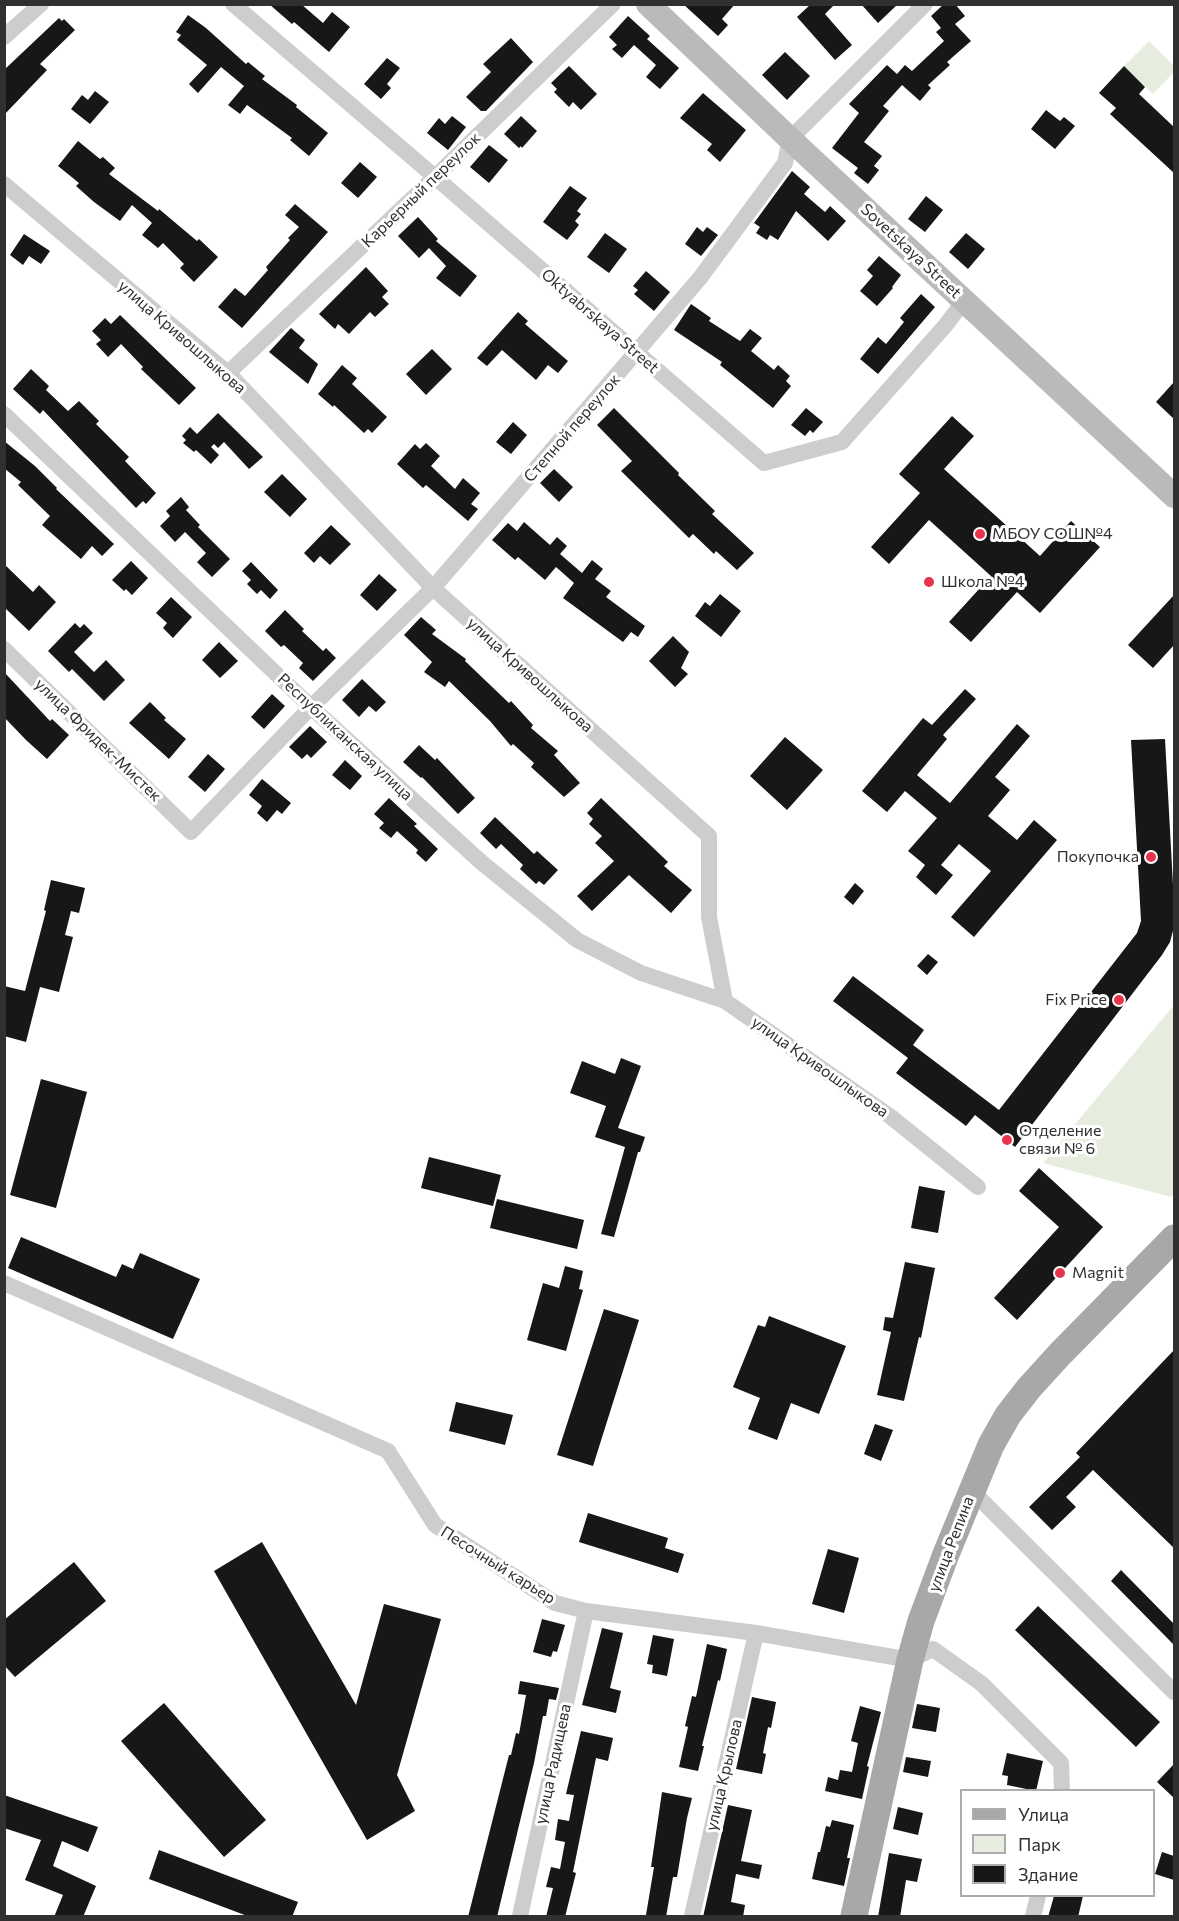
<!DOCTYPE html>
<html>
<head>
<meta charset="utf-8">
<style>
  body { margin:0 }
  #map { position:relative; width:1179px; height:1921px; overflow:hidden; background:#fff; font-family:Commissioner,sans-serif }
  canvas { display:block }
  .frame { position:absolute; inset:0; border:6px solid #303030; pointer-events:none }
  .legend { position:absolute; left:960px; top:1789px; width:195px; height:108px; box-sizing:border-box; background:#fff; border:2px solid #acacac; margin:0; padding:8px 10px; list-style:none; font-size:18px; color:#303030 }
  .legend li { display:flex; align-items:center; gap:12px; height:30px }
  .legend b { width:30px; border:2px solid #acacac }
</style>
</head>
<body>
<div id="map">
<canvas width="1179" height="1921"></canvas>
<div class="frame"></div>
<ul class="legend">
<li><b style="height:8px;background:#a8a8a8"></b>Улица</li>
<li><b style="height:16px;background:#e7edde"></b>Парк</li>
<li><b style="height:16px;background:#171717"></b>Здание</li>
</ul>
</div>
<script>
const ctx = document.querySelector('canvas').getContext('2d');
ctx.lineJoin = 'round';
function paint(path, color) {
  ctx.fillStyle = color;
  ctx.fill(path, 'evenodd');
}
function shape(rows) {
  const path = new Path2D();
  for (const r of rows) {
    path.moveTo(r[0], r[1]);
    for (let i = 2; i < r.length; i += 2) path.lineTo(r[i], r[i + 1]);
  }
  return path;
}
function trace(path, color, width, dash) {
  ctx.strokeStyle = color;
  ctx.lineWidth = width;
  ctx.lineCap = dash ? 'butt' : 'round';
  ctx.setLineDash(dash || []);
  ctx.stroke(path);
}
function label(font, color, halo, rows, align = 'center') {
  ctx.font = font + ' Commissioner,sans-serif';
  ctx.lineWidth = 6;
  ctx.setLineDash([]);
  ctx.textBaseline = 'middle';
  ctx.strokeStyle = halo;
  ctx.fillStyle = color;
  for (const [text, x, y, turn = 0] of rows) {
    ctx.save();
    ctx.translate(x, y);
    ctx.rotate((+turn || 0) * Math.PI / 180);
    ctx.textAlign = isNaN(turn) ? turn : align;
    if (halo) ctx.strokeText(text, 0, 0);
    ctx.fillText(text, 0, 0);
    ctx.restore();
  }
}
const green = shape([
  [1149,41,1174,66,1174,72,1153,94,1124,66],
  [1174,1005,1174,1194,1171,1197,1043,1163]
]);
const building = shape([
  [269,4,301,4,323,23,332,12,350,27,329,52,294,22,292,24],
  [683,4,735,4,722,19,728,25,718,36],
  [811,4,835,4,825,14,852,45,835,60,797,17],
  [861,4,898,4,878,23],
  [944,4,955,4,965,16,955,24,971,41,947,62,950,65,928,85,931,88,920,101,902,85,883,106,889,111,864,142,882,156,874,166,879,170,868,184,854,173,858,168,832,148,859,113,849,104,887,65,897,74,905,65,912,71,944,41,936,32,941,28,931,16],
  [188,15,206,28,246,64,248,62,265,76,262,79,297,105,296,107,328,133,309,156,290,140,292,138,247,105,240,114,228,105,244,86,221,67,198,93,189,84,207,65,177,40,181,35,176,32],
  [628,16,650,36,647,39,679,68,660,89,646,77,656,65,634,45,622,58,612,49,617,45,609,37],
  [59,18,62,21,64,19,75,30,40,64,47,70,4,115,4,70],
  [511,38,533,62,486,111,481,111,466,97,491,72,483,64],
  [785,52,810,76,787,100,762,75],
  [387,58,400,68,387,84,391,88,381,99,364,84],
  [569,66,597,94,581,110,573,102,569,107,554,92,557,89,551,83],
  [1124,66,1145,87,1139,94,1174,127,1174,173,1110,114,1116,108,1099,93],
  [95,91,109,102,90,124,71,109,82,95,88,100],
  [703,93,746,130,720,162,707,150,712,144,680,118],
  [1046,110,1060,121,1064,117,1075,126,1055,149,1031,129],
  [452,116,466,127,448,150,427,133,439,118,445,124],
  [521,116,537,131,522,148,521,146,519,148,504,134],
  [78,141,100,159,103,157,115,168,109,174,158,211,159,209,197,241,199,239,218,257,194,282,180,268,184,264,163,243,158,248,142,235,152,223,132,205,120,221,94,202,76,186,79,183,58,166],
  [489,145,508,160,489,183,470,167],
  [360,162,377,177,358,198,341,183],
  [792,171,810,187,804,194,825,212,830,206,846,221,828,241,796,211,778,240,770,235,767,240,756,233,760,227,754,223],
  [570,186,587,198,577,211,581,214,575,221,579,225,567,240,543,222],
  [926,196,943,210,925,232,908,219],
  [295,204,328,232,242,328,218,307,235,288,245,296,268,270,266,267,290,240,288,238,299,227,285,215],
  [418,217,438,239,436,241,477,276,460,297,436,278,446,266,429,248,419,258,398,236],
  [697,227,703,232,707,227,718,235,701,256,685,244],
  [605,233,627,249,609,273,587,257],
  [966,233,985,249,968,269,949,252],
  [24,234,50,251,41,264,29,256,23,265,10,255],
  [879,256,901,275,892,287,893,288,877,306,860,291,873,276,867,270],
  [366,267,388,291,382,297,389,304,375,317,370,312,349,334,338,324,335,329,319,314],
  [646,271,670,292,654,311,634,294,638,290,633,286],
  [921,294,935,307,878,374,860,359,878,337,886,344,904,322,900,318],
  [691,304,711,318,709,321,740,341,750,329,762,338,751,351,774,370,778,365,790,376,786,381,791,386,773,408,720,365,722,362,674,330],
  [518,312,528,321,525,324,568,361,558,373,548,365,536,380,502,350,487,366,477,358],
  [120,315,196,388,179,405,141,369,143,367,121,344,108,357,96,344,101,340,92,331,105,318,111,324],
  [291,328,305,340,299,348,318,364,308,384,269,352],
  [432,349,452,369,426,395,406,374],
  [342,365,357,378,352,384,387,417,372,433,368,429,364,433,334,405,333,407,318,394],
  [31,369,49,386,46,390,68,411,79,401,99,421,96,424,129,457,125,461,156,493,146,504,143,501,136,508,43,410,40,414,13,389],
  [1174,382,1174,419,1156,402],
  [614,408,679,473,678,475,715,511,712,514,754,553,737,570,716,551,714,554,693,534,689,538,621,471,632,461,597,425],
  [806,408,823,422,813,433,810,430,805,436,791,425],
  [218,413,263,457,249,469,224,442,218,448,214,444,211,447,219,455,211,464,196,450,194,452,183,443,186,440,182,436,190,427,197,434],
  [952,416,974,436,944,469,1040,556,1071,521,1100,547,1040,613,1017,592,971,642,949,622,991,576,929,520,889,564,871,547,920,493,899,474],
  [513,422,527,435,511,454,496,442],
  [4,441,35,466,57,488,56,489,114,544,102,556,92,546,81,559,42,525,50,516,18,485,21,482,4,468],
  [426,443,440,456,431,466,455,489,463,478,480,493,471,504,478,509,468,521,426,485,423,488,397,464,415,444,420,449],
  [554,469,573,487,559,502,540,483],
  [282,474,307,499,290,517,264,492],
  [181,497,189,507,186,510,200,525,198,527,230,559,212,577,197,562,206,553,185,532,175,542,160,526,170,516,166,511],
  [524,522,550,545,557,537,567,546,560,554,582,573,592,560,603,569,595,579,611,591,606,597,645,626,638,637,631,632,623,642,563,598,574,583,556,567,545,580,518,557,515,560,492,540,508,523,517,531],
  [331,525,351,544,330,565,320,556,314,563,304,553],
  [131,561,148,578,132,595,126,589,124,591,112,580],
  [251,562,278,590,270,599,261,590,257,594,247,584,251,580,242,571],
  [4,564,33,592,39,585,56,602,29,631,4,607],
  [379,574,397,590,377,611,360,595],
  [720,594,741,611,721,637,695,616,705,602,710,606],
  [1174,595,1174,645,1153,668,1128,645],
  [171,597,192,617,173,638,163,628,167,623,156,613],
  [285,610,304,629,302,631,323,651,326,648,336,658,313,681,299,668,303,663,284,645,281,647,265,631],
  [421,617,436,630,432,634,466,659,465,661,509,703,511,701,533,725,531,728,558,751,554,755,580,783,564,797,531,767,534,763,513,744,511,746,490,721,449,681,445,687,424,672,432,662,404,635],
  [75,623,80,628,84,624,93,633,74,652,94,672,106,660,125,680,104,701,72,669,69,672,48,651],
  [673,636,689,652,681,668,688,674,675,687,649,661],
  [219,642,238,661,220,678,202,660],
  [4,672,50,721,52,719,69,735,47,759,26,740,4,717],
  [362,679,386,702,376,712,369,706,359,717,342,700],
  [965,689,976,699,943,735,947,739,917,775,950,803,1017,724,1030,736,995,777,1010,790,988,816,1017,840,1034,820,1057,840,974,937,951,917,991,871,959,844,941,865,953,875,936,895,916,877,925,865,908,851,937,818,905,791,887,812,862,791,923,718,932,725],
  [272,694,285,706,264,729,251,717],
  [150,702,166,718,164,720,186,739,169,759,129,723],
  [310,726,327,742,311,758,307,754,302,759,289,747],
  [785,737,823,770,787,810,750,776],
  [1165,739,1174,903,1174,927,1170,942,1162,955,1015,1147,975,1115,966,1126,896,1073,908,1058,833,1001,853,976,924,1030,913,1045,999,1110,1137,933,1141,921,1131,740],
  [419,745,435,760,437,758,475,798,458,814,422,777,421,778,403,762],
  [208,754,225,769,205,792,188,777],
  [345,760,362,776,350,790,332,775],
  [262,779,291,803,282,814,277,810,267,822,257,813,262,806,249,795],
  [389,798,417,824,414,826,438,849,426,862,416,853,418,850,397,831,391,838,379,828,384,823,374,814],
  [601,798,668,862,664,866,692,890,671,913,629,875,592,911,577,896,614,861,595,843,602,836,589,824,593,819,587,813],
  [495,817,534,854,537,851,558,870,544,885,539,881,536,884,520,869,523,865,501,844,496,849,480,833],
  [51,880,85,888,79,913,71,911,65,935,73,937,59,992,40,987,26,1042,4,1036,4,986,25,991,46,911,44,910],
  [855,883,864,891,853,905,844,897],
  [928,954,938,962,927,975,917,966],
  [621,1058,641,1066,618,1128,645,1137,640,1152,638,1152,614,1237,601,1234,625,1147,595,1137,606,1106,570,1093,582,1061,615,1074],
  [41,1079,87,1092,56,1208,10,1195],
  [429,1157,501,1175,493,1206,421,1188],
  [1039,1168,1103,1227,1017,1320,994,1298,1059,1227,1019,1191],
  [919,1186,945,1191,938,1233,911,1228],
  [497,1199,584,1220,577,1249,490,1228],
  [21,1237,116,1277,122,1264,133,1269,140,1253,200,1279,173,1339,8,1268],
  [905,1262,935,1268,921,1338,919,1337,904,1401,877,1395,891,1332,883,1330,885,1317,893,1318],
  [565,1266,583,1271,579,1289,583,1290,566,1351,527,1340,543,1283,559,1288],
  [604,1309,639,1320,593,1466,557,1455],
  [769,1316,846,1346,819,1414,791,1403,777,1440,748,1429,760,1398,733,1387,758,1325,765,1327],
  [1174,1350,1174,1548,1093,1470,1066,1497,1076,1507,1052,1530,1029,1507,1080,1457,1076,1453],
  [456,1402,513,1415,505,1445,449,1431],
  [875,1424,893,1430,881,1461,864,1454],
  [588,1513,668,1538,665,1548,684,1554,678,1573,579,1542],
  [262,1542,356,1705,384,1604,441,1619,397,1775,415,1811,367,1840,214,1571],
  [828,1549,859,1558,844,1613,812,1604],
  [74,1562,106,1601,15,1677,4,1665,4,1620],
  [1121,1570,1174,1624,1174,1645,1111,1581],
  [1038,1606,1160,1722,1136,1747,1015,1630],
  [542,1619,565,1625,557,1652,553,1651,551,1657,533,1652],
  [602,1628,623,1633,610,1688,621,1691,616,1713,582,1705],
  [653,1635,674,1639,667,1676,652,1673,653,1665,647,1664],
  [707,1644,727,1649,720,1681,718,1680,702,1746,704,1746,698,1771,679,1767,688,1727,685,1726,692,1696,696,1697],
  [520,1681,559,1688,556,1700,549,1699,546,1716,543,1716,534,1763,497,1917,468,1917,509,1755,511,1755,516,1733,519,1734,526,1695,518,1694],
  [752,1697,776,1702,771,1728,768,1727,763,1753,766,1754,762,1774,736,1769],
  [164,1703,266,1820,224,1857,121,1741],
  [917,1704,940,1708,936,1732,912,1728],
  [860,1706,881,1712,867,1766,869,1767,862,1799,825,1791,828,1777,838,1780,840,1770,852,1772,858,1743,851,1741],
  [581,1731,613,1738,608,1761,596,1758,573,1872,576,1873,565,1917,546,1917,553,1888,546,1887,551,1867,560,1869,565,1842,555,1840,558,1819,569,1821,574,1795,566,1794],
  [1007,1753,1043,1761,1036,1791,1007,1785,1008,1776,1002,1775],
  [906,1757,931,1761,928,1777,903,1772],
  [1174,1764,1174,1798,1157,1782],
  [662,1792,692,1798,687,1818,677,1877,673,1877,666,1917,654,1917,646,1915,654,1867,651,1867],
  [4,1795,98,1827,88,1852,62,1841,53,1866,96,1886,83,1917,54,1917,63,1895,25,1880,41,1840,4,1828],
  [728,1805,752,1810,741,1861,762,1865,759,1879,736,1874,731,1902,745,1905,743,1917,703,1917],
  [898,1807,923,1813,918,1835,893,1829],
  [832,1820,854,1825,847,1858,850,1858,844,1886,812,1879,818,1852,820,1852,826,1826,830,1827],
  [159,1850,298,1902,292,1917,250,1917,149,1879],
  [1162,1852,1174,1856,1174,1880,1155,1874],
  [889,1853,922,1859,917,1882,906,1880,900,1917,878,1917],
  [1054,1896,1083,1896,1078,1917,1048,1917]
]);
const minor = shape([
  [233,4,435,177,764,463,842,442,945,326,964,301],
  [4,37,41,4],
  [4,184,228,373,433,588,709,836,709,917,725,1001,891,1117,978,1187],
  [228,373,435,177,613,4],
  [4,414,311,707,481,862,577,940,641,973,725,1001],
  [4,649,191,832,311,707,433,588,700,278,785,163,790,139,925,4],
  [4,1283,388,1451,435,1525,555,1603,586,1611,756,1633,910,1660,933,1649,982,1684,1061,1763,1062,1790],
  [972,1491,1174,1692],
  [520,1916,586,1611],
  [692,1916,756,1633],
  [1033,1916,1038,1896]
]);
const secondary = shape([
  [648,4,790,139,1174,496]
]);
const primary = shape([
  [854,1916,910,1660,921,1621,946,1554,991,1445,1008,1415,1029,1388,1060,1354,1174,1238]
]);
const markers = [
  [980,534,6,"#e5344c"],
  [929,582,6,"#e5344c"],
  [1151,857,6,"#e5344c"],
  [1119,1000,6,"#e5344c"],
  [1007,1140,6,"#e5344c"],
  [1060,1273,6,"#e5344c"]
];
const streetNames = [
  ["Карьерный переулок",421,190,-44],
  ["Sovetskaya Street",911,251,43],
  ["Oktyabrskaya Street",600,321,41],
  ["улица Кривошлыкова",182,337,41],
  ["Степной переулок",572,428,-49],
  ["улица Кривошлыкова",530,675,42],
  ["Республиканская улица",345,737,43],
  ["улица Фридек-Мистек",98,740,44],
  ["улица Кривошлыкова",820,1067,35],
  ["улица Репина",951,1544,-69],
  ["Песочный карьер",498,1565,32],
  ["улица Радищева",553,1764,-78],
  ["улица Крылова",724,1775,-77]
];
const poiNames = [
  ["МБОУ СОШ№4",992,534],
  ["Школа №4",941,582],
  ["Покупочка",1139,857,"right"],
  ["Fix Price",1107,1000,"right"],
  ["Отделение",1019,1131],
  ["связи № 6",1019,1149],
  ["Magnit",1072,1273]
];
paint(green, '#e7edde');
paint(building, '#171717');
trace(minor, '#cdcdcd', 16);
trace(secondary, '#bababa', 24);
trace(primary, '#a8a8a8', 27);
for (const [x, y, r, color] of markers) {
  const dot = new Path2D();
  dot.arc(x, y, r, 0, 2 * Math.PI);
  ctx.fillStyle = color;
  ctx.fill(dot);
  trace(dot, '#fff', 2);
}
label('16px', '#303030', '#fff', streetNames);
label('16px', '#303030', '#fff', poiNames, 'left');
</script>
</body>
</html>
